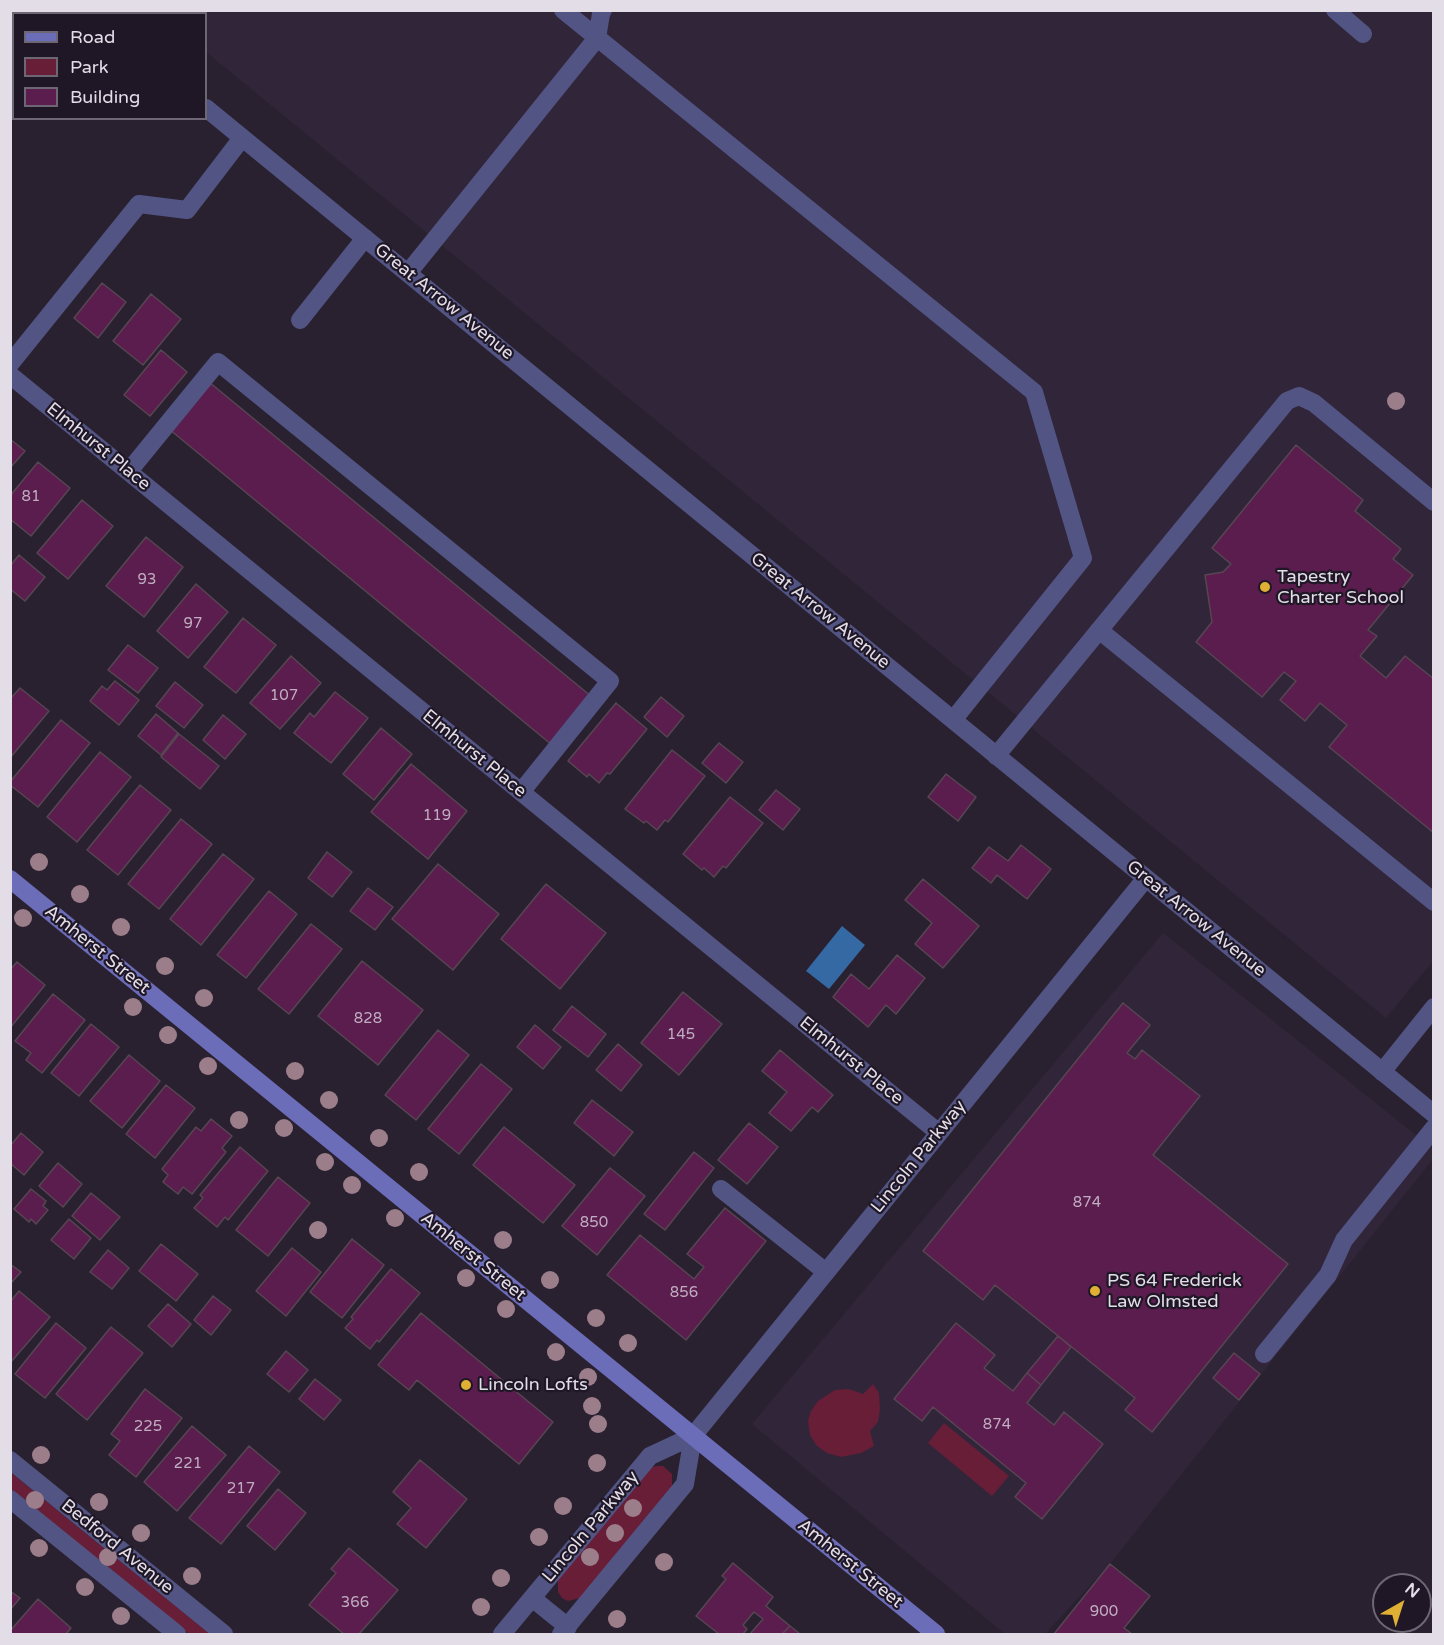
<!DOCTYPE html>
<html>
<head>
<meta charset="utf-8">
<style>
  body { margin:0 }
  #map { position:relative; width:1444px; height:1645px; overflow:hidden; background:#292130; font-family:"Varela Round",sans-serif }
  canvas { display:block }
  .frame { position:absolute; inset:0; border:12px solid #e2dde7; pointer-events:none }
  .legend { position:absolute; left:12px; top:12px; width:195px; height:108px; box-sizing:border-box; background:#1f1726; border:2px solid #6d6673; margin:0; padding:8px 10px; list-style:none; font-size:18px; color:#e2dde7 }
  .legend li { display:flex; align-items:center; gap:12px; height:30px }
  .legend b { width:30px; border:2px solid #6d6673 }
  .north { position:absolute; left:1372px; top:1573px; width:60px; height:60px; box-sizing:border-box; background:#1f1726; border:2px solid #6d6673; border-radius:50%; rotate:39deg; font-size:16px; font-weight:700; line-height:24px; text-align:center; color:#e2dde7 }
  .north::after { content:''; display:block; margin:auto; width:21px; height:27px; background:#dfb034; clip-path:polygon(50% 0,100% 100%,50% 72%,0 100%) }
</style>
</head>
<body>
<div id="map">
<canvas width="1444" height="1645"></canvas>
<div class="frame"></div>
<ul class="legend">
<li><b style="height:8px;background:#6b6db9"></b>Road</li>
<li><b style="height:16px;background:#671e36"></b>Park</li>
<li><b style="height:16px;background:#5a1d4e"></b>Building</li>
</ul>
<div class="north">N</div>
</div>
<script>
const ctx = document.querySelector('canvas').getContext('2d');
ctx.lineJoin = 'round';
function paint(path, color) {
  ctx.fillStyle = color;
  ctx.fill(path, 'evenodd');
}
function shape(rows) {
  const path = new Path2D();
  for (const r of rows) {
    path.moveTo(r[0], r[1]);
    for (let i = 2; i < r.length; i += 2) path.lineTo(r[i], r[i + 1]);
  }
  return path;
}
function trace(path, color, width, dash) {
  ctx.strokeStyle = color;
  ctx.lineWidth = width;
  ctx.lineCap = dash ? 'butt' : 'round';
  ctx.setLineDash(dash || []);
  ctx.stroke(path);
}
function label(font, color, halo, rows, align = 'center') {
  ctx.font = font + ' "Varela Round",sans-serif';
  ctx.lineWidth = 4.5;
  ctx.setLineDash([]);
  ctx.textBaseline = 'middle';
  ctx.strokeStyle = halo;
  ctx.fillStyle = color;
  for (const [text, x, y, turn = 0] of rows) {
    ctx.save();
    ctx.translate(x, y);
    ctx.rotate((+turn || 0) * Math.PI / 180);
    ctx.textAlign = isNaN(turn) ? turn : align;
    if (halo) ctx.strokeText(text, 0, 0);
    ctx.fillText(text, 0, 0);
    ctx.restore();
  }
}
const built = shape([
  [155,11,1433,11,1433,961,1386,1018,206,52,206,14,159,13],
  [1163,933,1433,1149,1433,1159,1110,1564,1045,1634,1005,1634,752,1424]
]);
const green = shape([
  [873,1384,879,1393,880,1409,878,1422,870,1431,874,1446,861,1453,841,1457,827,1453,817,1446,810,1435,808,1421,811,1411,818,1401,835,1390,849,1389,863,1394],
  [944,1423,1009,1476,992,1496,928,1443],
  [656,1466,663,1466,672,1474,672,1487,580,1598,568,1601,562,1598,558,1592,558,1579,650,1468],
  [10,1472,210,1634,189,1634,11,1489]
]);
const water = shape([
  [842,926,865,945,829,989,806,971]
]);
const building = shape([
  [102,283,126,302,98,338,74,318,102,283],
  [151,294,181,319,143,365,113,341,151,294],
  [161,350,187,372,150,416,124,395,161,350],
  [209,382,592,697,552,745,169,429,209,382],
  [10,439,25,451,10,468,10,439],
  [1296,445,1363,500,1355,511,1401,549,1393,559,1413,575,1368,630,1377,636,1360,656,1386,678,1405,656,1434,679,1434,833,1329,747,1347,725,1320,703,1305,721,1280,700,1296,681,1284,672,1262,697,1196,642,1212,622,1205,575,1223,572,1231,564,1212,548,1296,445],
  [38,462,70,488,31,536,10,519,10,496,38,462],
  [82,500,113,526,68,579,37,553,82,500],
  [146,537,183,567,144,617,106,586,146,537],
  [19,555,45,577,25,601,10,589,10,566,19,555],
  [196,584,228,612,188,658,157,631,196,584],
  [243,618,276,645,236,693,204,667,243,618],
  [128,645,158,668,138,693,108,670,128,645],
  [291,656,321,683,280,729,250,703,291,656],
  [115,681,139,700,119,725,90,701,102,686,107,690,115,681],
  [175,682,203,705,184,728,156,706,175,682],
  [20,688,49,711,10,758,10,699,20,688],
  [335,692,368,718,331,763,294,733,310,713,314,717,335,692],
  [661,697,684,716,667,737,644,717,661,697],
  [616,703,647,729,610,774,607,773,599,783,589,774,587,777,568,761,616,703],
  [156,714,178,733,161,755,138,736,156,714],
  [223,715,246,734,225,759,203,740,223,715],
  [61,720,90,743,38,807,10,785,10,782,61,720],
  [381,728,412,754,374,800,343,774,381,728],
  [179,734,219,766,200,789,161,757,179,734],
  [719,743,743,762,726,783,702,763,719,743],
  [672,750,705,776,668,822,665,820,657,830,646,821,644,823,625,809,672,750],
  [100,752,131,777,77,842,47,817,100,752],
  [411,764,467,811,428,859,371,812,411,764],
  [946,774,976,797,958,821,928,797,946,774],
  [140,785,171,810,118,875,87,850,140,785],
  [776,790,800,809,783,830,759,810,776,790],
  [730,797,763,823,726,868,723,866,714,877,704,868,702,870,683,854,730,797],
  [181,819,212,844,159,909,128,884,181,819],
  [1021,845,1051,869,1027,899,997,875,991,883,972,868,989,847,1008,861,1021,845],
  [327,852,352,872,332,897,308,878,327,852],
  [223,854,254,879,201,945,170,919,223,854],
  [438,864,499,914,453,970,392,919,438,864],
  [923,879,979,926,943,968,915,944,932,923,905,900,923,879],
  [546,884,606,933,560,989,501,939,546,884],
  [368,888,393,907,375,930,350,911,368,888],
  [269,891,297,914,246,978,217,955,269,891],
  [311,924,342,949,289,1014,258,989,311,924],
  [897,955,925,978,896,1014,886,1005,868,1027,833,997,851,974,869,989,897,955],
  [362,961,423,1010,378,1065,318,1016,362,961],
  [17,962,45,985,10,1028,10,970,17,962],
  [683,992,722,1024,679,1075,641,1043,683,992],
  [53,994,85,1020,42,1073,26,1060,31,1053,15,1041,53,994],
  [1123,1003,1150,1025,1127,1053,1135,1059,1142,1050,1200,1096,1153,1155,1288,1264,1152,1432,1125,1410,1135,1398,995,1285,983,1300,923,1251,1123,1003],
  [572,1006,606,1034,588,1057,553,1030,572,1006],
  [91,1024,119,1047,79,1096,51,1073,91,1024],
  [535,1025,561,1047,543,1069,517,1047,535,1025],
  [438,1030,469,1055,416,1120,385,1095,438,1030],
  [618,1044,642,1065,621,1091,596,1070,618,1044],
  [780,1050,833,1095,818,1112,812,1107,791,1131,769,1113,787,1092,762,1071,780,1050],
  [129,1055,160,1081,122,1128,90,1101,129,1055],
  [481,1064,512,1089,459,1154,428,1129,481,1064],
  [166,1085,195,1108,155,1158,126,1134,166,1085],
  [592,1100,633,1132,614,1156,574,1123,592,1100],
  [211,1119,232,1136,222,1148,226,1152,192,1194,183,1187,178,1194,163,1182,168,1175,162,1169,196,1127,201,1131,211,1119],
  [749,1123,778,1147,747,1184,718,1160,749,1123],
  [504,1127,575,1185,543,1223,473,1165,504,1127],
  [21,1133,43,1152,24,1175,10,1163,10,1146,21,1133],
  [240,1147,268,1171,228,1220,225,1217,217,1227,194,1208,203,1198,200,1195,240,1147],
  [694,1152,714,1168,665,1230,644,1214,694,1152],
  [58,1163,82,1184,63,1207,39,1186,58,1163],
  [610,1168,645,1196,597,1255,562,1226,610,1168],
  [278,1177,310,1203,268,1256,236,1230,278,1177],
  [31,1189,46,1201,43,1206,48,1210,36,1224,31,1219,29,1222,14,1209,31,1189],
  [91,1193,120,1217,100,1240,72,1216,91,1193],
  [725,1208,766,1241,686,1340,607,1275,640,1235,694,1279,704,1267,687,1254,725,1208],
  [69,1219,91,1238,74,1259,51,1240,69,1219],
  [352,1239,384,1265,342,1318,310,1292,352,1239],
  [161,1244,198,1274,176,1301,139,1271,161,1244],
  [292,1248,321,1272,286,1316,256,1291,292,1248],
  [108,1250,129,1268,112,1289,90,1272,108,1250],
  [10,1264,21,1272,10,1284,10,1264],
  [391,1269,420,1293,379,1342,377,1340,370,1349,345,1328,353,1319,351,1317,391,1269],
  [19,1291,50,1317,10,1363,10,1302,19,1291],
  [213,1296,231,1310,211,1335,194,1320,213,1296],
  [168,1304,191,1324,172,1347,148,1326,168,1304],
  [421,1313,553,1422,519,1464,417,1380,409,1390,378,1365,421,1313],
  [56,1323,86,1348,45,1398,15,1374,56,1323],
  [956,1323,995,1355,984,1368,1013,1391,1027,1373,1041,1385,1027,1403,1054,1425,1064,1412,1103,1444,1042,1519,1015,1497,1026,1483,933,1407,922,1421,894,1399,956,1323],
  [111,1327,143,1353,87,1420,56,1394,111,1327],
  [1058,1336,1071,1347,1041,1385,1027,1373,1058,1336],
  [286,1351,308,1370,289,1392,267,1374,286,1351],
  [1234,1353,1260,1374,1239,1400,1213,1378,1234,1353],
  [315,1379,341,1400,324,1420,299,1399,315,1379],
  [145,1389,182,1418,136,1477,109,1455,120,1441,111,1434,145,1389],
  [192,1426,226,1455,177,1511,144,1482,192,1426],
  [249,1446,280,1472,221,1544,189,1518,249,1446],
  [420,1460,467,1499,426,1548,397,1524,411,1508,393,1492,420,1460],
  [278,1489,306,1513,275,1550,247,1526,278,1489],
  [349,1548,398,1590,359,1634,344,1634,309,1605,336,1573,331,1569,349,1548],
  [733,1563,773,1597,766,1606,790,1626,782,1634,750,1634,763,1619,754,1612,743,1625,747,1629,743,1634,719,1634,696,1616,726,1579,722,1576,733,1563],
  [1110,1564,1150,1596,1124,1628,1132,1634,1054,1634,1110,1564],
  [10,1591,20,1598,10,1610,10,1591],
  [38,1599,71,1628,66,1634,10,1634,10,1631,38,1599],
  [790,1626,800,1634,782,1634,790,1626]
]);
const lane = shape([
  [563,10,1034,392,1083,558,953,720],
  [1335,10,1363,34],
  [73,14,76,10],
  [10,89,14,85],
  [408,273,597,38,601,14,603,10],
  [300,320,365,238],
  [10,364,139,204,187,210,242,138],
  [129,471,218,362,610,681,521,792],
  [1099,630,1434,902],
  [996,756,1287,401,1299,396,1314,403,1434,502],
  [1382,1072,1434,1007],
  [721,1189,826,1272],
  [1264,1354,1328,1275,1344,1240,1434,1128]
]);
const street = shape([
  [87,10,90,14],
  [206,108,1434,1114],
  [10,375,939,1133],
  [10,1460,224,1634],
  [10,1499,177,1634],
  [532,1598,568,1627],
  [502,1634,650,1456,693,1436,1146,878],
  [561,1634,685,1484,693,1436]
]);
const secondary = shape([
  [10,879,936,1634]
]);
const trees = [
  [1396,401],
  [39,862],
  [80,894],
  [23,918],
  [121,927],
  [165,966],
  [204,998],
  [133,1007],
  [168,1035],
  [208,1066],
  [295,1071],
  [329,1100],
  [239,1120],
  [284,1128],
  [379,1138],
  [325,1162],
  [419,1172],
  [352,1185],
  [395,1218],
  [318,1230],
  [503,1240],
  [466,1278],
  [550,1280],
  [506,1309],
  [596,1318],
  [628,1343],
  [556,1352],
  [588,1377],
  [592,1406],
  [598,1424],
  [41,1455],
  [597,1463],
  [35,1500],
  [99,1502],
  [563,1506],
  [633,1508],
  [141,1533],
  [615,1533],
  [539,1537],
  [39,1548],
  [108,1557],
  [590,1557],
  [664,1562],
  [192,1576],
  [501,1578],
  [85,1587],
  [481,1607],
  [121,1616],
  [617,1619]
];
const markers = [
  [1265,587,6,"#dfb034"],
  [1095,1291,6,"#dfb034"],
  [466,1385,6,"#dfb034"]
];
const numberNames = [
  ["81",31,497],
  ["93",147,580],
  ["97",193,624],
  ["107",284,696],
  ["119",437,816],
  ["828",368,1019],
  ["145",681,1035],
  ["874",1087,1203],
  ["850",594,1223],
  ["856",684,1293],
  ["874",997,1425],
  ["225",148,1427],
  ["221",188,1464],
  ["217",241,1489],
  ["366",355,1603],
  ["900",1104,1612]
];
const streetNames = [
  ["Great Arrow Avenue",444,302,39],
  ["Elmhurst Place",98,447,39],
  ["Great Arrow Avenue",820,611,39],
  ["Elmhurst Place",474,754,39],
  ["Great Arrow Avenue",1196,919,39],
  ["Amherst Street",97,950,39],
  ["Elmhurst Place",851,1061,39],
  ["Lincoln Parkway",919,1157,-51],
  ["Amherst Street",473,1257,39],
  ["Lincoln Parkway",591,1527,-50],
  ["Bedford Avenue",117,1547,39],
  ["Amherst Street",850,1564,39]
];
const poiNames = [
  ["Tapestry",1277,577],
  ["Charter School",1277,598],
  ["PS 64 Frederick",1107,1281],
  ["Law Olmsted",1107,1302],
  ["Lincoln Lofts",478,1385]
];
paint(built, '#31253a');
paint(green, '#671e36');
paint(water, '#3569a4');
paint(building, '#5a1d4e');
trace(building, '#574652', 1.5);
trace(lane, '#525483', 18);
trace(street, '#525483', 18);
trace(secondary, '#6b6db9', 18);
ctx.fillStyle = '#9c7e8b';
for (const [x, y] of trees) {
  ctx.beginPath();
  ctx.arc(x, y, 9, 0, 2 * Math.PI);
  ctx.fill();
}
for (const [x, y, r, color] of markers) {
  const dot = new Path2D();
  dot.arc(x, y, r, 0, 2 * Math.PI);
  ctx.fillStyle = color;
  ctx.fill(dot);
  trace(dot, '#1f1726', 2);
}
label('15px', '#c0adc1', null, numberNames);
label('18px', '#e2dde7', '#1f1726', streetNames);
label('18px', '#e2dde7', '#1f1726', poiNames, 'left');
</script>
</body>
</html>
